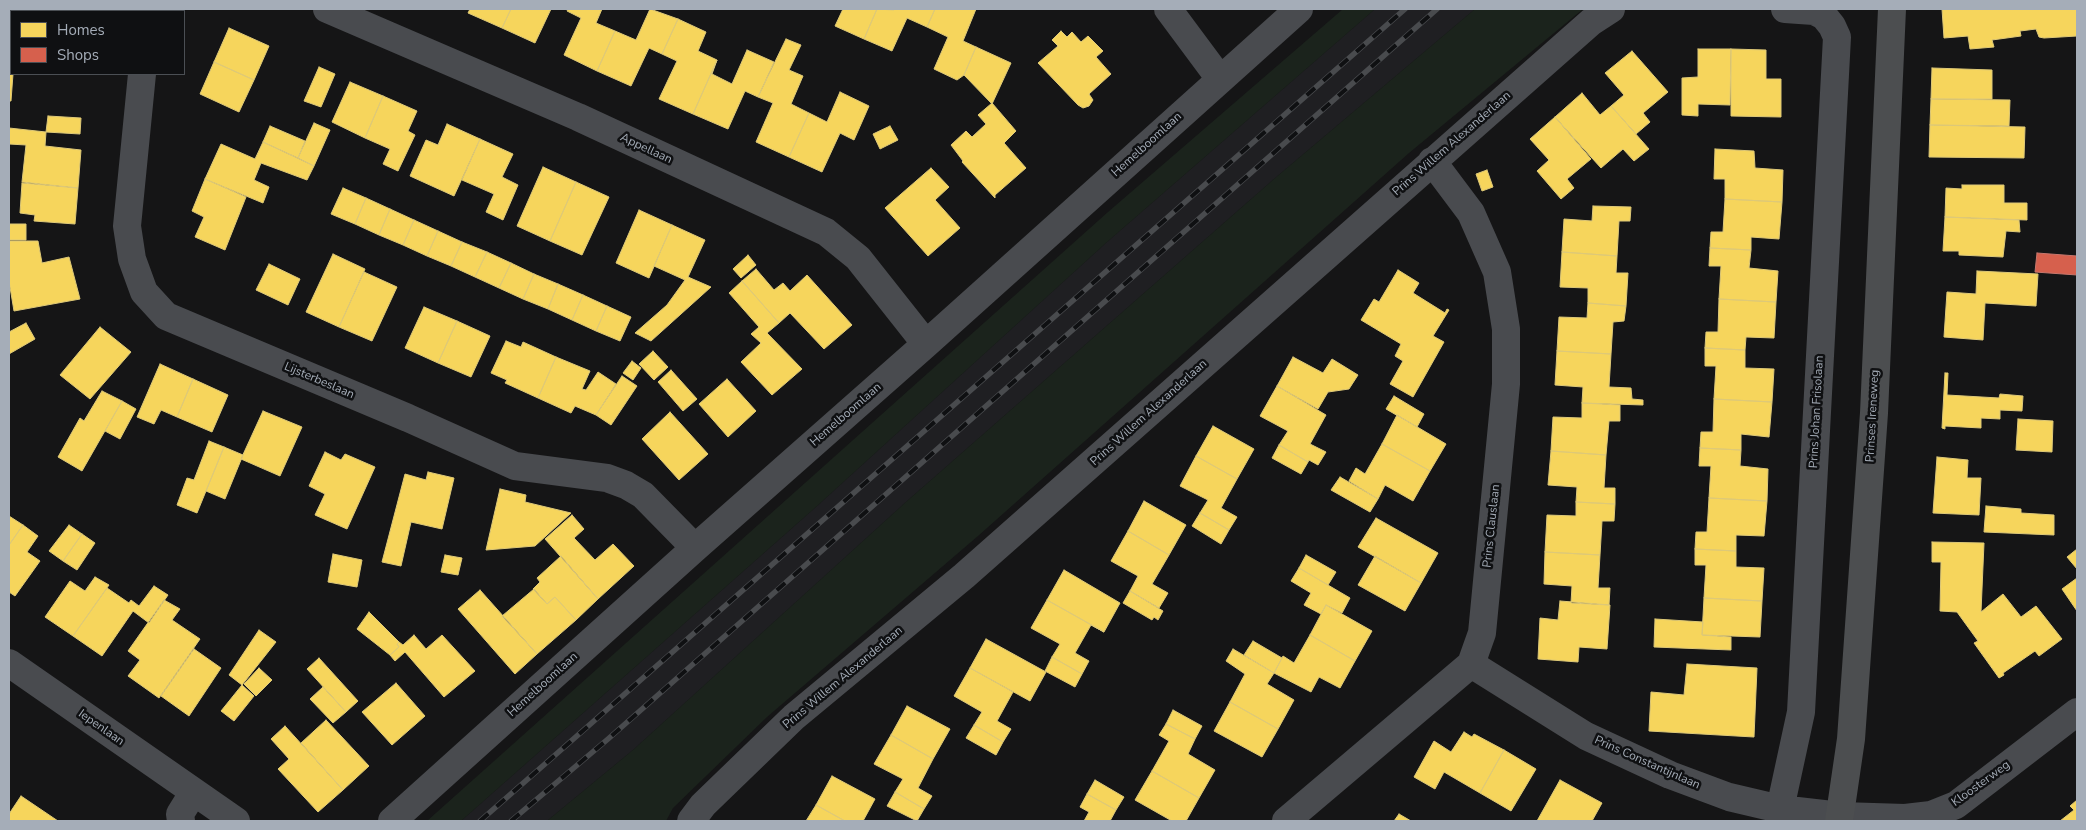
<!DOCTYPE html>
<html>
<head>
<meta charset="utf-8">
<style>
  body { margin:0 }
  #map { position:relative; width:2086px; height:830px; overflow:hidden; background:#151516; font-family:"Nunito Sans",sans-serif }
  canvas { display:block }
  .frame { position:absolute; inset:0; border:10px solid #a5adb8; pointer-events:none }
  .legend { position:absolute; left:10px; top:10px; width:175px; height:65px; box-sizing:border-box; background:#0f1012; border:1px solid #4b4f54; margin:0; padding:6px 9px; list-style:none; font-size:15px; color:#a5adb8 }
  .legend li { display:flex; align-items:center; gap:10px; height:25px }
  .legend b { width:25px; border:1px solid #4b4f54 }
</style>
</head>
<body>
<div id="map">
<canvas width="2086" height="830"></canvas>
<div class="frame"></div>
<ul class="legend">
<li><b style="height:14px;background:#f6d55c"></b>Homes</li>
<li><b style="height:14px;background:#d6604d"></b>Shops</li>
</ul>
</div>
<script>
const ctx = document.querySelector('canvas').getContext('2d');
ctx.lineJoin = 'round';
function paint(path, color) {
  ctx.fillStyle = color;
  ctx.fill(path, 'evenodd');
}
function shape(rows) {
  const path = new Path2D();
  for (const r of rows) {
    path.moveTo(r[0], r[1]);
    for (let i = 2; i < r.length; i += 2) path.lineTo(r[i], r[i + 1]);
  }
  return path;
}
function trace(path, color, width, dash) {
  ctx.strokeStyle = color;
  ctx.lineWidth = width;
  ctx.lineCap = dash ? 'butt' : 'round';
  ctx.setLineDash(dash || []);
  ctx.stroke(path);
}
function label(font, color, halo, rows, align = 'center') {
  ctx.font = font + ' "Nunito Sans",sans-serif';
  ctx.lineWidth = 5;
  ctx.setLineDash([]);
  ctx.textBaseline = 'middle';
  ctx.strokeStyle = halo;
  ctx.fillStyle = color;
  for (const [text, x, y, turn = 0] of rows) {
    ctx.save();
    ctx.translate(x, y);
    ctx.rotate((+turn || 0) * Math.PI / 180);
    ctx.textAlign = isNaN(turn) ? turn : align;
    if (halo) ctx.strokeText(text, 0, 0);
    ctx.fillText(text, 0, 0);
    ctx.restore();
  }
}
const built = shape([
  [1375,9,1475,9,1274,179,906,502,633,750,547,821,461,821,817,506,1107,242]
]);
const green = shape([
  [1343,9,1375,9,1107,242,817,506,461,821,427,821,1108,212],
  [1475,9,1583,9,1409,153,978,536,767,717,673,808,666,821,547,821,633,750,906,502,1274,179]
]);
const homes = shape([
  [470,9,511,9,502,28,468,13,470,9],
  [511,9,551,9,535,43,502,28,511,9],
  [568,9,602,9,596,23,615,31,597,71,564,55,581,18,567,11,568,9],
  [650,9,678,19,662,54,649,48,631,86,597,71,615,31,636,40,650,9],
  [843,9,877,9,864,39,835,26,843,9],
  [877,9,894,10,895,9,935,9,927,27,907,18,892,51,864,39,877,9],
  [935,9,976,9,963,41,976,47,964,75,957,80,934,69,948,37,927,27,935,9],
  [1942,9,2077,9,2077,36,2044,38,2039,37,2036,29,2020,31,2021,36,1992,40,1994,47,1970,49,1968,36,1944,38,1942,9],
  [678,19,706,32,698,51,717,60,693,114,659,99,677,61,662,54,678,19],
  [229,28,269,46,254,80,214,62,229,28],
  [1061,31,1067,37,1072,32,1081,42,1088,36,1103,51,1096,57,1111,74,1089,94,1093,100,1089,106,1083,108,1078,105,1038,63,1058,46,1052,40,1061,31],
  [786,39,801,45,789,70,803,76,791,104,809,113,789,157,756,142,773,103,758,97,786,39],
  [976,47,1011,63,992,104,964,75,976,47],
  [1698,49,1731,49,1730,105,1698,104,1698,116,1682,115,1682,78,1698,77,1698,49],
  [1731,49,1766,50,1766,79,1781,79,1781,117,1731,116,1731,49],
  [747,50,774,62,758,97,745,91,728,129,693,114,717,60,712,74,732,84,747,50],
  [1632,51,1668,92,1643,113,1650,122,1636,134,1611,106,1624,95,1605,73,1632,51],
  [9,62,11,62,11,74,13,74,11,101,9,101,9,62],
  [214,62,254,80,239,112,200,94,214,62],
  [319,67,335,74,321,107,304,101,319,67],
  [1932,68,1992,70,1992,99,1931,99,1932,68],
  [350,82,383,96,365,138,332,122,350,82],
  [840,92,869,106,854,140,840,133,822,172,789,157,809,113,827,122,840,92],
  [1582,93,1600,115,1611,106,1649,149,1634,161,1623,149,1601,168,1555,117,1582,93],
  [383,96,417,111,408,131,415,135,398,171,383,164,390,149,365,138,383,96],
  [1931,99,2010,100,2009,126,1930,125,1931,99],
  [992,103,1016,131,1004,143,1026,168,995,195,995,198,962,162,963,161,951,145,966,131,972,137,986,124,978,115,992,103],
  [48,116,81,118,80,134,46,132,48,116],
  [1555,117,1591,159,1567,179,1574,188,1561,199,1537,171,1549,160,1530,139,1555,117],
  [314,123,330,130,314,166,298,158,314,123],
  [447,124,480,139,454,196,410,176,426,140,438,145,447,124],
  [1930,125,2025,127,2024,158,1929,157,1930,125],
  [270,126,305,141,298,158,263,142,270,126],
  [890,126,898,140,880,149,873,134,890,126],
  [9,128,46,132,45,146,81,150,78,188,22,182,26,145,9,144,9,128],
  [480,139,513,154,502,177,518,185,503,220,486,212,494,194,462,180,480,139],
  [263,142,314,166,307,180,261,163,254,180,269,187,263,203,205,179,221,144,255,159,263,142],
  [1715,149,1754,151,1755,168,1783,170,1782,202,1725,199,1725,179,1714,179,1715,149],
  [543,167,576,182,550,241,517,226,543,167],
  [931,168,949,187,935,200,960,228,928,256,885,208,931,168],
  [1487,170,1493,187,1482,191,1476,174,1487,170],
  [205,179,246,197,225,250,195,237,204,217,192,211,205,179],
  [576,182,609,197,582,255,550,241,576,182],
  [22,183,78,188,75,224,34,221,35,215,20,213,22,183],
  [1962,185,2004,185,2004,203,2027,203,2027,220,1945,217,1946,188,1962,189,1962,185],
  [343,188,366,198,355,224,331,214,343,188],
  [366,198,390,209,379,235,355,224,366,198],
  [1725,199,1782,202,1779,239,1751,237,1751,250,1710,248,1711,232,1723,232,1725,199],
  [1593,206,1631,207,1630,221,1619,221,1617,256,1562,252,1564,219,1592,221,1593,206],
  [390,209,414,220,403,245,379,235,390,209],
  [639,210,672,225,649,278,616,263,639,210],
  [1945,217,2019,220,2020,232,2006,231,2003,257,1959,255,1959,251,1943,251,1945,217],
  [414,220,438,231,427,256,403,245,414,220],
  [9,224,26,224,26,240,9,240,9,224],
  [672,225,705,240,688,277,711,287,651,341,635,333,667,305,685,280,654,266,672,225],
  [438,231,462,242,451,266,427,256,438,231],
  [9,241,38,241,42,263,69,257,80,299,14,311,9,281,9,241],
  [462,242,487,252,475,277,451,266,462,242],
  [1710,248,1751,250,1749,268,1778,271,1776,302,1719,299,1721,266,1709,266,1710,248],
  [487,252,511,263,499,288,475,277,487,252],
  [1562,252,1617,256,1616,273,1628,273,1626,306,1588,303,1588,288,1560,287,1562,252],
  [333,254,365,269,339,327,306,312,333,254],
  [748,255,756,265,741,278,733,269,748,255],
  [511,263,534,274,523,299,499,288,511,263],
  [269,264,300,279,288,305,256,290,269,264],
  [756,269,774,290,783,283,790,291,807,275,852,325,824,349,790,313,779,323,742,281,756,269],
  [1398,270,1419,283,1413,293,1445,313,1447,309,1449,310,1433,336,1444,342,1413,397,1390,384,1403,361,1395,356,1401,344,1361,320,1374,299,1379,302,1398,270],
  [1977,271,2038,274,2036,306,1985,303,1983,340,1944,337,1947,292,1976,294,1977,271],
  [364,272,397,287,372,341,339,327,364,272],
  [534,274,558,284,548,309,523,299,534,274],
  [742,281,779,323,767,333,802,369,772,395,741,362,761,343,751,334,759,327,729,293,742,281],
  [558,284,583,295,572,320,548,309,558,284],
  [583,295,607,306,596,331,572,320,583,295],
  [1719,299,1776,302,1774,338,1746,337,1745,350,1705,348,1706,332,1718,332,1719,299],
  [1588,303,1626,306,1624,321,1613,322,1611,354,1557,351,1559,317,1587,318,1588,303],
  [607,306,631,317,620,341,596,331,607,306],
  [424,307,457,321,438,363,405,348,424,307],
  [457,321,490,336,471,377,438,363,457,321],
  [26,323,35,339,9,354,9,332,26,323],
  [100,327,131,352,90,399,60,375,100,327],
  [506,341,521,347,523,342,556,357,538,398,505,383,507,380,491,373,506,341],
  [1705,348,1745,350,1745,368,1774,369,1772,402,1714,399,1716,366,1705,366,1705,348],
  [653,351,668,367,654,380,639,364,653,351],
  [1557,351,1611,354,1609,387,1631,388,1632,399,1643,400,1643,405,1582,403,1583,387,1555,385,1557,351],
  [556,357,590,371,582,389,586,390,598,372,616,384,596,415,575,406,571,413,538,398,556,357],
  [1293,357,1323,373,1332,359,1358,375,1349,389,1328,392,1318,409,1277,386,1293,357],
  [632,361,641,368,633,380,623,373,632,361],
  [160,364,193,379,177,417,161,410,154,424,137,417,160,364],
  [671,370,697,399,683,411,658,382,671,370],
  [1945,373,1948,373,1947,395,1999,398,2000,394,2023,396,2022,411,2000,410,2000,419,1981,418,1981,428,1945,426,1945,429,1942,428,1945,373],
  [622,376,637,386,611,425,596,415,622,376],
  [193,379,228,395,212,432,177,417,193,379],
  [727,379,756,411,728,437,699,404,727,379],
  [1277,386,1326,415,1310,444,1326,452,1318,465,1309,460,1308,462,1279,445,1288,431,1260,416,1277,386],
  [102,391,122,401,82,471,58,457,80,418,84,421,102,391],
  [1394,396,1424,414,1417,427,1386,409,1394,396],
  [1714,399,1772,402,1769,437,1741,434,1741,450,1700,448,1701,432,1713,432,1714,399],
  [122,401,136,409,120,439,105,431,122,401],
  [1582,403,1620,405,1620,421,1609,421,1606,455,1551,451,1553,417,1582,418,1582,403],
  [263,411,302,427,280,476,241,459,263,411],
  [670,412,708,454,679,480,642,439,670,412],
  [1397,415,1446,444,1430,471,1382,444,1397,415],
  [2018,419,2053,421,2052,452,2016,450,2018,419],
  [1213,426,1254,449,1237,479,1196,456,1213,426],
  [209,441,224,447,197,513,177,505,187,478,194,480,209,441],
  [1382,444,1430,471,1413,501,1385,485,1378,499,1349,481,1356,468,1365,474,1382,444],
  [1279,445,1308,462,1301,474,1272,458,1279,445],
  [224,447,243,455,225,499,206,491,224,447],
  [1700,448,1741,450,1740,466,1768,469,1767,501,1709,498,1711,466,1699,466,1700,448],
  [1551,451,1606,455,1604,488,1615,488,1615,504,1576,502,1577,487,1548,485,1551,451],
  [325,452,341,460,345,454,375,467,347,529,315,515,325,494,309,486,325,452],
  [1196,456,1237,479,1221,508,1237,517,1229,530,1200,513,1208,500,1180,486,1196,456],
  [1937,457,1968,460,1967,478,1981,478,1979,515,1933,513,1937,457],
  [428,472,454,478,442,529,411,522,401,566,382,562,405,474,426,480,428,472],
  [1340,477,1378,499,1370,512,1331,490,1340,477],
  [500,489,526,495,525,502,571,513,535,546,486,550,500,489],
  [1709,498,1767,501,1764,536,1736,535,1736,551,1695,549,1696,532,1707,532,1709,498],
  [1144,501,1186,525,1169,555,1128,531,1144,501],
  [1576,502,1615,504,1614,521,1602,521,1600,555,1545,552,1547,515,1576,516,1576,502],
  [1986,506,2021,509,2021,513,2054,515,2054,535,1984,532,1986,506],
  [1200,513,1229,530,1221,544,1192,526,1200,513],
  [572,515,584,529,574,538,595,560,613,544,634,566,598,599,545,539,572,515],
  [9,516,23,525,9,545,9,516],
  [1376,518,1438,553,1421,583,1358,547,1376,518],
  [23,525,38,536,27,552,40,561,15,596,9,592,9,545,23,525],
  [69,525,82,534,63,561,49,551,69,525],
  [1128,531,1169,555,1152,584,1168,593,1159,608,1130,591,1138,576,1111,561,1128,531],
  [82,534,95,543,77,570,63,561,82,534],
  [1932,542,1984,543,1981,612,2003,594,2021,617,2036,606,2062,639,2039,656,2035,651,2003,673,2004,675,1999,678,1974,643,1978,641,1957,612,1940,611,1941,562,1932,562,1932,542],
  [1695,549,1736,551,1736,567,1764,568,1762,601,1704,598,1706,565,1695,565,1695,549],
  [2077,549,2077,569,2067,557,2077,549],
  [1545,552,1600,555,1598,588,1610,588,1609,605,1571,603,1572,586,1544,584,1545,552],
  [333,554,362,560,357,587,328,582,333,554],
  [445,555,462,558,458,575,441,572,445,555],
  [1306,555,1336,572,1328,585,1299,568,1306,555],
  [561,556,598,599,576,620,555,597,547,604,533,589,540,582,537,578,561,556],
  [1375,556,1421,583,1405,611,1358,585,1375,556],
  [1299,568,1350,598,1342,613,1326,605,1321,614,1304,605,1311,593,1291,581,1299,568],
  [1064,570,1120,603,1104,632,1047,600,1064,570],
  [95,577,109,585,73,636,45,617,70,581,85,591,95,577],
  [2077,578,2077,611,2062,589,2077,578],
  [154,586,168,595,149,623,133,611,102,656,73,636,107,588,129,603,131,600,139,606,154,586],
  [534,589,547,604,555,597,576,620,537,654,502,616,534,589],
  [480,590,537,654,515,674,458,609,480,590],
  [1130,591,1163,611,1158,620,1154,617,1152,620,1123,603,1130,591],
  [1704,598,1762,601,1760,637,1702,635,1704,598],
  [164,600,180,609,172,620,200,639,159,698,128,676,140,660,128,651,164,600],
  [1047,600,1104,632,1091,625,1075,653,1089,661,1082,674,1052,657,1060,644,1031,628,1047,600],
  [1560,601,1610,605,1607,649,1579,647,1578,662,1538,659,1540,618,1558,620,1560,601],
  [1326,605,1372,631,1355,661,1310,635,1326,605],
  [369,612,399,642,397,644,399,647,390,655,357,629,369,612],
  [1655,619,1703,622,1702,635,1731,637,1731,650,1654,647,1655,619],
  [259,630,276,642,242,685,229,675,259,630],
  [414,635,426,649,442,635,475,671,444,697,405,652,395,661,390,655,399,647,397,644,399,642,403,645,414,635],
  [1310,635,1355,661,1340,688,1319,677,1311,692,1274,673,1283,656,1294,663,1310,635],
  [986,639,1046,672,1030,701,970,668,986,639],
  [1253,641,1282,658,1274,673,1244,655,1253,641],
  [194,649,221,668,189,716,161,696,194,649],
  [1233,649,1274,673,1267,684,1294,700,1278,729,1230,702,1245,674,1226,661,1233,649],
  [1052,657,1082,674,1075,687,1045,671,1052,657],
  [319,658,358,701,346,712,307,669,319,658],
  [1687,664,1757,668,1754,737,1649,731,1651,692,1684,695,1687,664],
  [259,668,272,680,256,696,244,684,259,668],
  [970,668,1013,692,997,721,1011,729,1003,742,974,725,982,712,954,696,970,668],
  [396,683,425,716,392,745,362,712,396,683],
  [242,685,254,696,234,721,221,711,242,685],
  [323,687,346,712,333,723,310,699,323,687],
  [1230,702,1278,729,1262,757,1214,731,1230,702],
  [907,706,950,729,933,759,891,735,907,706],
  [1173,710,1202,726,1195,739,1166,724,1173,710],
  [326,720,369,766,343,790,301,743,326,720],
  [1166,724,1195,739,1188,754,1215,770,1199,798,1152,771,1169,741,1159,735,1166,724],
  [974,725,1003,742,996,755,966,738,974,725],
  [285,726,343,790,318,812,278,769,289,759,271,739,285,726],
  [1464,732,1472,737,1474,734,1504,750,1480,793,1444,772,1435,789,1414,777,1434,741,1451,752,1464,732],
  [891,735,933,759,918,788,932,796,924,809,895,792,903,779,874,764,891,735],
  [1504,750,1536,769,1511,811,1480,793,1504,750],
  [1152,771,1199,798,1186,821,1172,821,1135,800,1152,771],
  [832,776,875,799,863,821,845,821,816,805,832,776],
  [1095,780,1124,797,1116,810,1087,794,1095,780],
  [1560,780,1602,803,1592,821,1537,821,1560,780],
  [895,792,924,809,917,821,887,806,895,792],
  [1087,794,1116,810,1110,821,1084,821,1089,812,1080,807,1087,794],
  [21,796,58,821,9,821,9,814,21,796],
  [2077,800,2077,821,2060,821,2074,810,2070,806,2077,800],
  [816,805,845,821,806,821,816,805],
  [1399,814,1411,821,1394,821,1399,814]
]);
const shops = shape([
  [2037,253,2077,256,2077,275,2035,272,2037,253]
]);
const minor = shape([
  [327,9,578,117,826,232,858,258,926,344],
  [1168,9,1220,79],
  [147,11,148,9],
  [142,74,127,226,132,259,144,292,166,316,408,418,515,466,607,478,626,485,643,495,695,548],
  [9,663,236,821],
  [1471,664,1586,736,1670,775,1729,797,1780,809,1841,816,1905,818,1931,815,1956,805,2077,712],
  [1780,809,1801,712,1837,37,1832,26,1824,16,1814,11,1785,9],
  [181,821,180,814,193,793],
  [392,821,695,548,926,344,1299,9],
  [691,821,703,805,794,717,964,576,1591,22,1611,9],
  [1286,821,1471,664,1482,633,1506,384,1506,329,1497,272,1471,213,1432,161]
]);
const major = shape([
  [1839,821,1851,739,1874,413,1892,9]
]);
const rail = shape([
  [480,821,1405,9],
  [511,821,608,739,1437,9]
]);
const streetNames = [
  ["Prins Willem Alexanderlaan",1452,144,-41],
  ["Hemelboomlaan",1147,145,-42],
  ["Appellaan",646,149,25],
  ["Lijsterbeslaan",319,381,23],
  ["Prins Johan Frisolaan",1817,412,-87],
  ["Prins Willem Alexanderlaan",1149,413,-42],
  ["Hemelboomlaan",846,415,-41],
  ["Prinses Ireneweg",1873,416,-87],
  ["Prins Clauslaan",1492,526,-84],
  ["Prins Willem Alexanderlaan",843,678,-40],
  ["Hemelboomlaan",543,685,-42],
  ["Iepenlaan",101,728,35],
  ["Prins Constantijnlaan",1647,763,24],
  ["Kloosterweg",1981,784,-36]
];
paint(built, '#1f1f22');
paint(green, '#1b231c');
paint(homes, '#f6d55c');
trace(homes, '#dec978', 1);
paint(shops, '#d6604d');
trace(shops, '#c7776d', 1);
trace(minor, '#494b4f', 28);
trace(major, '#4c4e50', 28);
trace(rail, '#494b4e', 5.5);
trace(rail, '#0f1012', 4, [11]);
label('12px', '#a5adb8', '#0f1012', streetNames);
</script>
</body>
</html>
